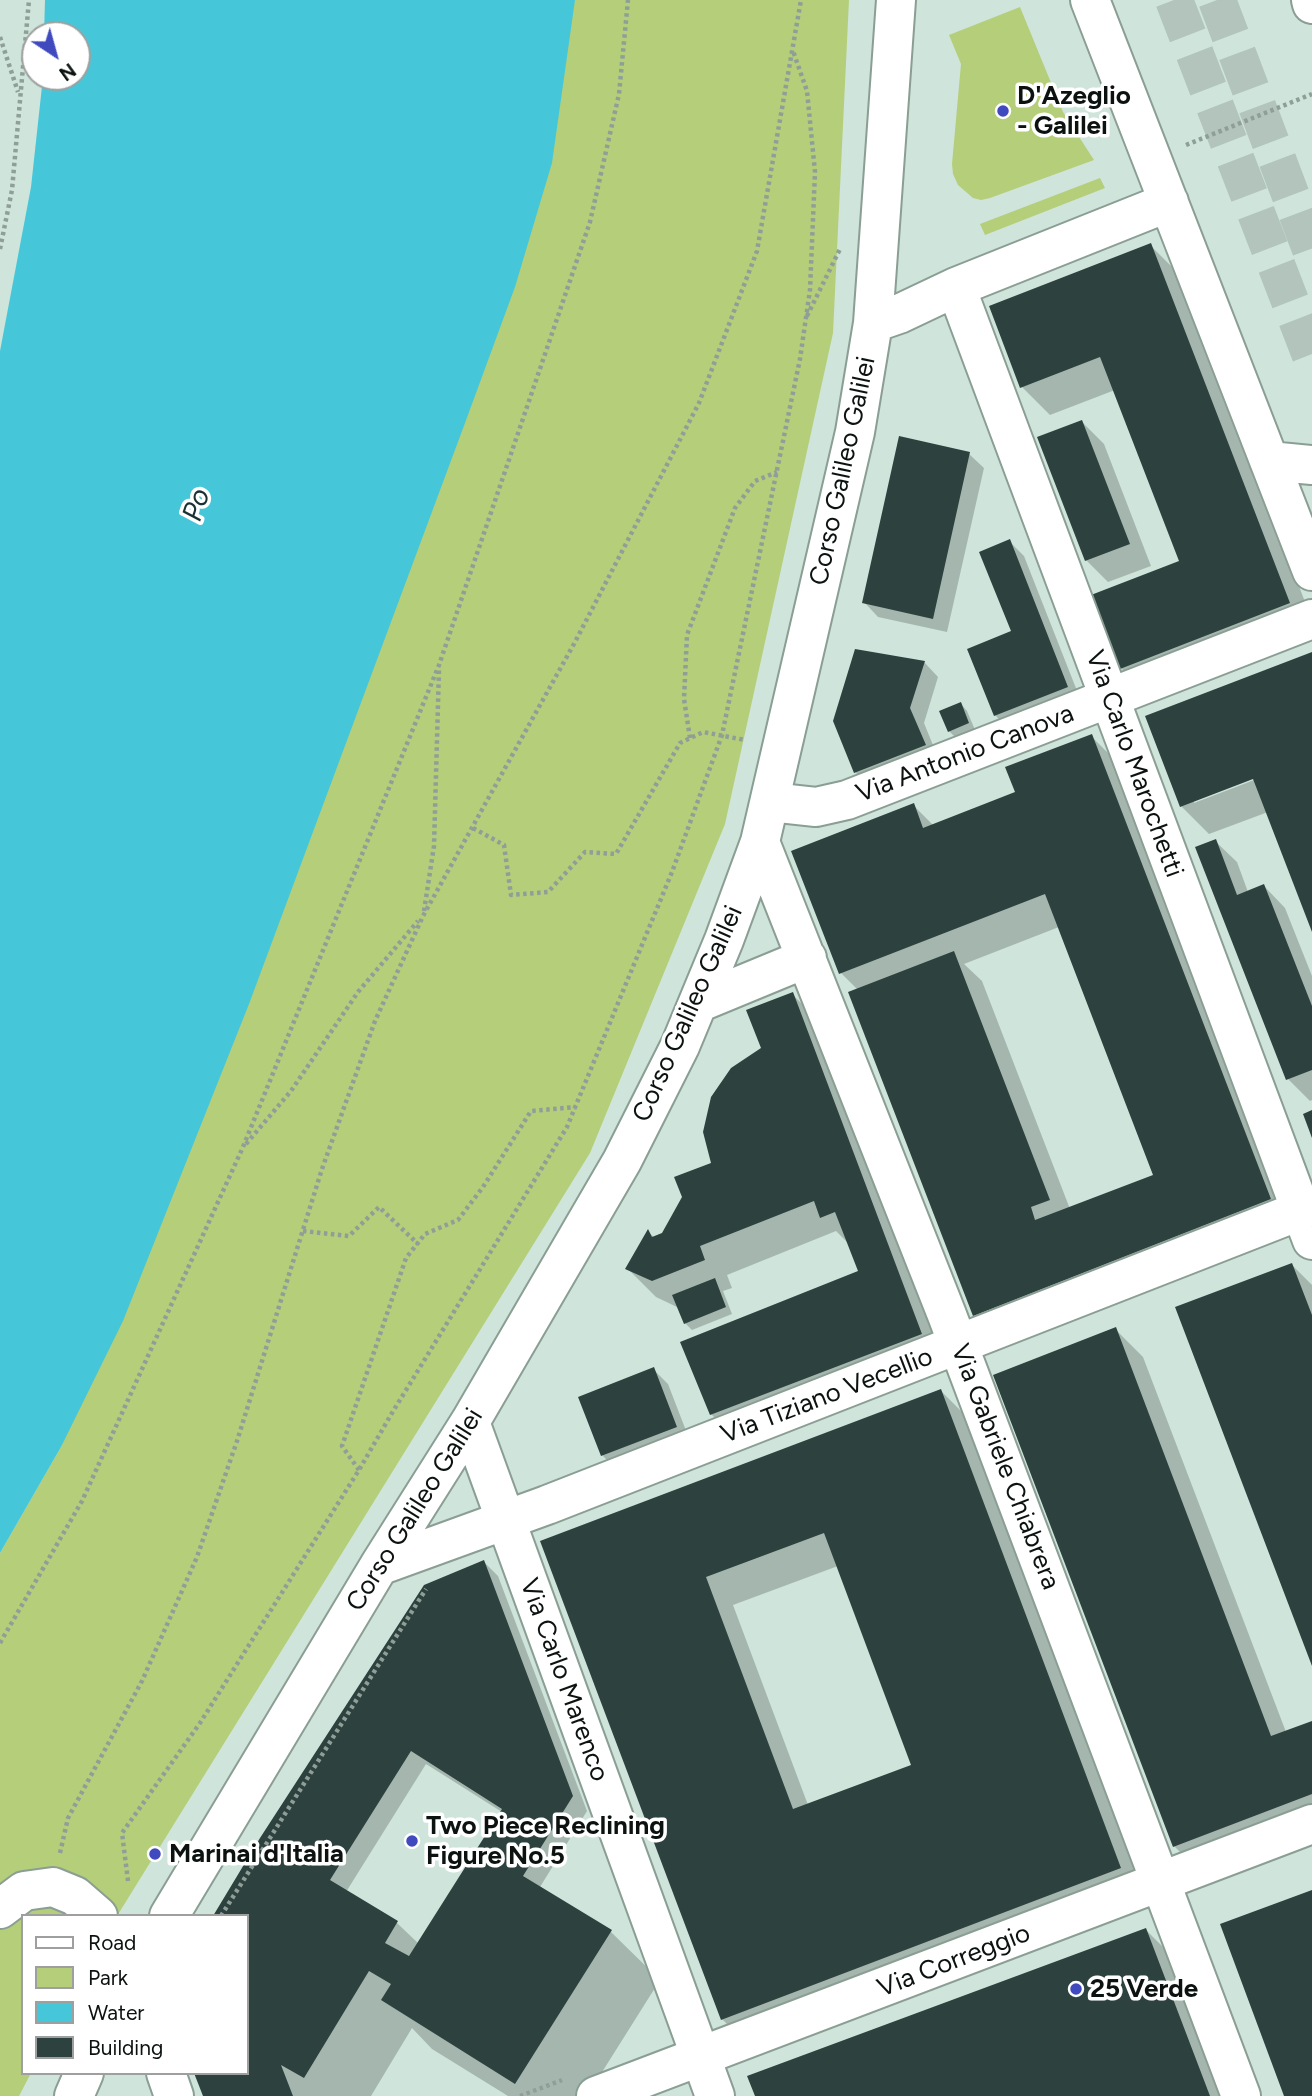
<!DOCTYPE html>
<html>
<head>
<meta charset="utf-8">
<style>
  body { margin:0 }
  #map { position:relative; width:1312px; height:2096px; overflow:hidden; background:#cfe4da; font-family:Figtree,sans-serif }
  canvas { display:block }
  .legend { position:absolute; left:21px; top:1914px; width:228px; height:161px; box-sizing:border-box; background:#fff; border:2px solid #9da09f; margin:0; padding:9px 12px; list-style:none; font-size:21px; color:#0b120f }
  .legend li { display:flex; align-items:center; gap:14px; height:35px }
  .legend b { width:35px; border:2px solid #9da09f }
  .north { position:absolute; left:21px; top:21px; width:70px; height:70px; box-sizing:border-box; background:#fff; border:2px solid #9da09f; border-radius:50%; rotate:144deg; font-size:19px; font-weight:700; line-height:28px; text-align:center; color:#0b120f }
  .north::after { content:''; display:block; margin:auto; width:24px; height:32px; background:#404abe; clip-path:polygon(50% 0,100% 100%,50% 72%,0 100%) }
</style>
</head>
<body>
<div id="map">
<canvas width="1312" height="2096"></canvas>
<ul class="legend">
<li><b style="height:9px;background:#fff"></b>Road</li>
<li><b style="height:19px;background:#b5ce7a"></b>Park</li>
<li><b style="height:19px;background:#46c7d9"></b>Water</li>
<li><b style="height:19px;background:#2d413f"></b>Building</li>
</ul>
<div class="north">N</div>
</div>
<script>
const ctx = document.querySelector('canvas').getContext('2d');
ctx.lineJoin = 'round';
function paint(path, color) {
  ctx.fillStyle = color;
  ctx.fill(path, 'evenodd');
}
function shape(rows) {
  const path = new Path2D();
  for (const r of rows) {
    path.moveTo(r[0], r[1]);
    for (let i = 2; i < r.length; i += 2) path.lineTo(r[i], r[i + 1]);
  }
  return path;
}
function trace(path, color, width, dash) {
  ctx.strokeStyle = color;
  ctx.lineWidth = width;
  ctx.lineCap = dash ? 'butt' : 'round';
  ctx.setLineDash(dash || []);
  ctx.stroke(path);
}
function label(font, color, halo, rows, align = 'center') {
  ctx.font = font + ' Figtree,sans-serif';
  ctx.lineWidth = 7;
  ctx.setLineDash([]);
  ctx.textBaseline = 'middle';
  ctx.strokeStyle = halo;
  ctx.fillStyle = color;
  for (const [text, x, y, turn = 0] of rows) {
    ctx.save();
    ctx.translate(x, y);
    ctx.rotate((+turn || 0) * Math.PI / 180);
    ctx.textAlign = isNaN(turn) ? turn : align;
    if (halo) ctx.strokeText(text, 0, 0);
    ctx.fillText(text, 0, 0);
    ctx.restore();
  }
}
const green = shape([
  [574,0,849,0,833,333,725,824,590,1153,117,1916,23,1916,23,2073,31,2073,19,2096,0,2096,0,1553,61,1447],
  [1020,7,1063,112,1094,160,990,198,981,200,973,198,958,185,953,174,952,164,961,64,949,35],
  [1100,178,1105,188,985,235,980,224]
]);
const water = shape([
  [45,0,575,0,552,163,515,287,465,423,249,1004,123,1321,61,1447,0,1553,0,351,31,187,43,77,77,77,77,35,44,35]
]);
const shadow = shape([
  [1150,245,1178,273,1312,620,1149,696,1121,668,1181,562,1115,390,1050,415,1022,387],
  [1082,422,1104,444,1151,566,1108,582,1086,560],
  [969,454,984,468,947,632,878,617,864,602],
  [1010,542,1024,556,1081,701,1009,730,995,715,1013,632],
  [1312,654,1312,927,1268,812,1209,834,1181,806],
  [1261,774,1262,777,1194,803,1194,800],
  [924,662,938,677,924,723,939,760,870,786,855,772],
  [961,704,967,711,975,730,956,738,949,731],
  [1091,736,1119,764,1298,1227,1002,1343,974,1315,858,990,841,973,913,805,934,826,1017,793],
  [1059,927,1156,1176,1070,1209,982,981,964,964],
  [1215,841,1237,862,1248,892,1264,886,1285,908,1312,976,1312,1100,1310,1101,1288,1079,1197,848],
  [792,994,820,1022,949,1362,739,1442,711,1414,861,1272,849,1244,836,1231,727,1275,732,1288,723,1291,732,1314,692,1330,685,1323,679,1308,656,1297,628,1269,648,1232,655,1238,664,1234,713,1164,763,1048],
  [1292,1265,1312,1285,1312,1662],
  [1115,1329,1143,1357,1286,1732,1312,1723,1312,1832,1202,1874,1174,1846],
  [653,1369,668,1384,690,1441,617,1470,603,1456,581,1398],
  [941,1391,969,1419,1148,1896,750,2047,722,2019,543,1542],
  [838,1566,913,1766,808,1805,733,1605],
  [484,1562,498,1576,587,1811,540,1887,611,1932,660,1980,587,2096,508,2096,432,2049,412,2028,371,2096,205,2096,247,2073,247,1916],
  [426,1764,502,1812,419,1944,397,1923,346,1892],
  [1146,1930,1174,1958,1227,2096,757,2096]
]);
const building = shape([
  [1151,243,1290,603,1120,669,1091,595,1179,561,1100,357,1020,388,989,306],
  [1082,420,1130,544,1085,561,1037,437],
  [899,436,970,452,933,619,862,603],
  [1010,539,1068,687,994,716,967,649,1011,631,979,552],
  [855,649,925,661,910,708,926,745,854,773,833,721],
  [1312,652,1312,932,1253,779,1180,807,1145,716],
  [961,702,969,723,948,732,939,711],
  [1092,734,1271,1199,973,1316,848,992,954,951,1050,1200,1031,1207,1035,1220,1153,1175,1045,894,839,974,791,851,914,803,923,828,1015,792,1005,767],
  [1216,839,1237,895,1264,884,1312,1006,1312,1070,1286,1080,1195,847],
  [793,992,922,1334,710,1415,680,1342,858,1271,835,1212,820,1218,814,1201,700,1246,705,1260,652,1281,625,1269,648,1229,652,1237,662,1233,682,1197,674,1177,711,1163,703,1132,711,1097,731,1068,761,1048,746,1010],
  [1312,1110,1312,1138,1303,1114],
  [1292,1263,1312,1315,1312,1666,1175,1307],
  [715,1278,726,1307,684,1324,672,1295],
  [1116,1327,1271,1736,1312,1721,1312,1794,1173,1847,993,1375],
  [654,1367,677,1427,601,1456,578,1397],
  [941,1389,1121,1868,721,2020,540,1541],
  [824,1533,911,1765,793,1809,706,1577],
  [484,1560,573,1796,523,1876,612,1930,515,2084,381,2000,391,1984,369,1971,304,2078,281,2065,293,2096,203,2096,194,2073,247,2073,247,1916,213,1916,260,1838,424,1585],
  [411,1751,502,1809,409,1956,385,1943,398,1921,330,1880],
  [1312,1890,1312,2096,1284,2096,1220,1924],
  [1146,1928,1210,2096,755,2096,747,2076]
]);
const majorTunnel = shape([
  [1174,0,1312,358],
  [1217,0,1312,252]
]);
const path = shape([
  [0,37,18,92],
  [1186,145,1312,94],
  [0,249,12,190,29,0],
  [807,316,840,249],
  [690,738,684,699,687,635,735,508,755,481,777,472],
  [473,828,504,845,511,895,548,892,585,852,616,854,680,743,703,732,745,740],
  [424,911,434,846,439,669],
  [246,1144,291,1091,358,992,418,921],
  [303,1231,349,1236,379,1207,418,1244],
  [359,1470,342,1446,406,1258,425,1234,458,1220,483,1187,531,1111,576,1107],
  [0,1643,82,1501,243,1147,439,665,590,222,619,94,628,0],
  [60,1853,68,1818,142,1681,197,1557,237,1441,322,1169,375,1021,423,916,575,642,699,403,757,251,801,0],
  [128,1881,122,1833,200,1723,359,1470,392,1413,567,1127,672,872,722,735,800,359,810,290,815,172,807,91,793,51],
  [221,1916,426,1589],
  [520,2096,562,2080]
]);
const minor = shape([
  [1090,0,1312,571],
  [1311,0,1312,4],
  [956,287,1312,1240],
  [873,323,899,314,956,287,1169,202],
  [1269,461,1312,465],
  [770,802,816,807,847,800,1312,619],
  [760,842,947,1315,1241,2096],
  [698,1003,807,958],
  [470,1422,715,2096],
  [379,1566,547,1505,1312,1206],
  [0,1909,24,1891,53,1887,75,1896,98,1916],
  [169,1916,379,1566,470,1422,622,1161,680,1046,724,940,760,842,855,432,873,323,896,0],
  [166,2073,174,2096],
  [74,2096,84,2073],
  [596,2096,1312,1824]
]);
const markers = [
  [1003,111,7,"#404abe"],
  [412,1841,7,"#404abe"],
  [155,1854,7,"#404abe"],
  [1076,1989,7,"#404abe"]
];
const poiNames = [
  ["D'Azeglio",1017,96],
  ["- Galilei",1017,126],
  ["Two Piece Reclining",426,1826],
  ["Figure No.5",426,1856],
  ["Marinai d'Italia",169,1854],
  ["25 Verde",1090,1989]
];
const streetNames = [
  ["Corso Galileo Galilei",843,471,-78],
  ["Via Antonio Canova",965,754,-21],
  ["Via Carlo Marochetti",1134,764,70],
  ["Corso Galileo Galilei",688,1014,-66],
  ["Via Tiziano Vecellio",827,1396,-21],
  ["Via Gabriele Chiabrera",1005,1467,69],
  ["Corso Galileo Galilei",415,1510,-58],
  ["Via Carlo Marenco",564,1680,70],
  ["Via Correggio",954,1961,-21]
];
const waterNames = [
  ["Po",197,505,-72]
];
paint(green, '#b5ce7a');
paint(water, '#46c7d9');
paint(shadow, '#0003');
paint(building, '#2d413f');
trace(majorTunnel, '#b2c4bc', 38, [38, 19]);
trace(minor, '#8a9e94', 42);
trace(path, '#8f9f97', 4.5, [3.5, 3.5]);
trace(minor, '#fff', 38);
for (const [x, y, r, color] of markers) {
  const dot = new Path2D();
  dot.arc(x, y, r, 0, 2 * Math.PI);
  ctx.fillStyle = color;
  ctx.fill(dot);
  trace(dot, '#fff', 2.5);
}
label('bold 26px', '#0b120f', '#fff', poiNames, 'left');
label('26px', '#0b120f', '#fff', streetNames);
label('italic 28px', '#1a3033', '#fff', waterNames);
</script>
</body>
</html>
